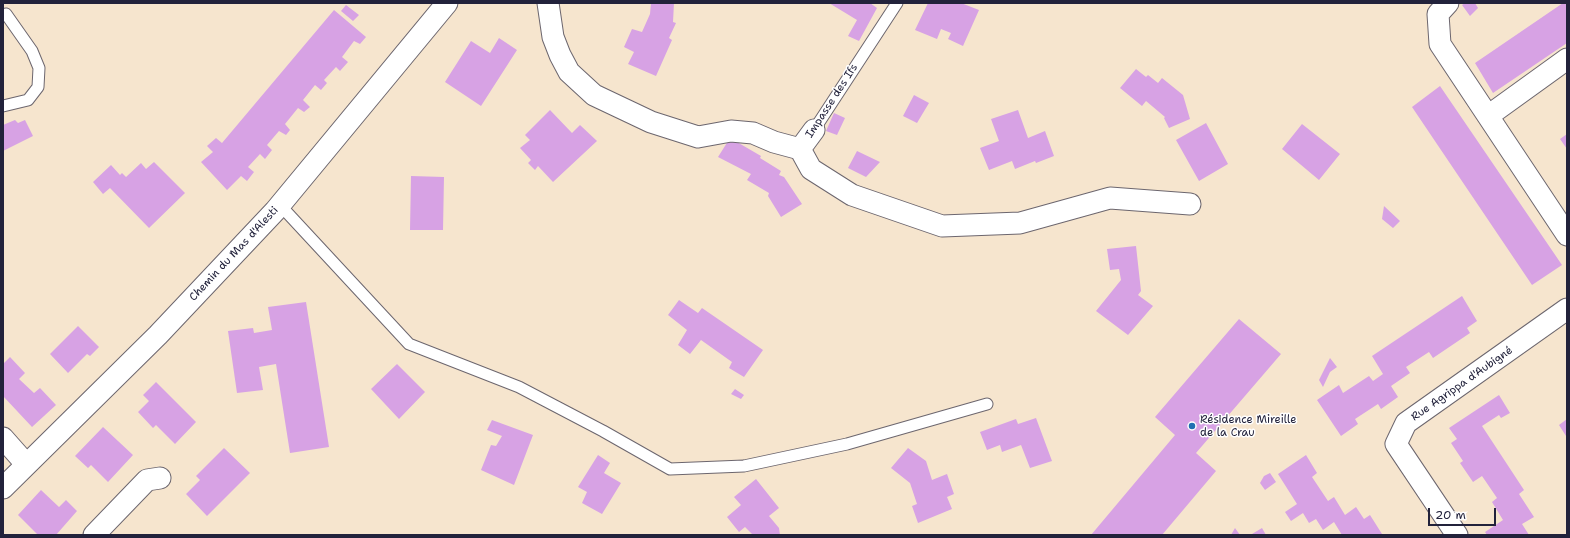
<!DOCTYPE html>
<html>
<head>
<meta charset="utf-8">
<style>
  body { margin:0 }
  #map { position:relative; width:1570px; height:538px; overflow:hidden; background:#f6e5ce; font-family:"Shantell Sans",sans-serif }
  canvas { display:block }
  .frame { position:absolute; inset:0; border:4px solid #22223b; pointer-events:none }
  .scale { position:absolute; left:1428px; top:508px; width:68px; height:18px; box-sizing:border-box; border:2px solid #22223b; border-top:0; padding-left:5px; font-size:12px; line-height:14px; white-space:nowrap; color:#22223b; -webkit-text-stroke:3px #fff; paint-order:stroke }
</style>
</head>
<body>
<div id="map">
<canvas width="1570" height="538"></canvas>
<div class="frame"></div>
<div class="scale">20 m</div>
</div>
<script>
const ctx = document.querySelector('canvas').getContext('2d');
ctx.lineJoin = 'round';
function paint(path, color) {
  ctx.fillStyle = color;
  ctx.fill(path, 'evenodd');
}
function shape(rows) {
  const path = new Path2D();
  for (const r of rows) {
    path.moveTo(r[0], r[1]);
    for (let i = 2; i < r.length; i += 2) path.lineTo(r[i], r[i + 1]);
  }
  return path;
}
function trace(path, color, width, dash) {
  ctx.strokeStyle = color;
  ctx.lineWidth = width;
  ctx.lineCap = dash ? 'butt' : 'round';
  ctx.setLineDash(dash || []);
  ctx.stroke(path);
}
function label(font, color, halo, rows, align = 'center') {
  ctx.font = font + ' "Shantell Sans",sans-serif';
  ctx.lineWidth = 3;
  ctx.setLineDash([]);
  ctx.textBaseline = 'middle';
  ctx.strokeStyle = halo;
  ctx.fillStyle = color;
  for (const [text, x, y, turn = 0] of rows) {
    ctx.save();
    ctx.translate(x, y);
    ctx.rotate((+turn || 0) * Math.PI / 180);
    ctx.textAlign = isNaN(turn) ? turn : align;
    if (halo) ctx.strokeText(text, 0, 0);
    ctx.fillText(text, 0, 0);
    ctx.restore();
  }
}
const building = shape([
  [651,3,674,3,673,22,676,23,669,38,672,40,656,76,628,64,634,52,624,47,632,29,642,32,650,14],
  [829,3,870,3,877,8,859,41,848,36,857,20],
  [928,3,961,3,979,10,963,46,948,39,951,33,941,29,937,39,915,30],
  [1465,3,1475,3,1478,8,1470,16,1462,5],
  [1563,3,1567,3,1567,43,1493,93,1475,63],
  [346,5,359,15,353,21,341,11],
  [334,10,366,37,360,44,354,41,342,57,348,62,340,71,336,67,324,80,327,83,321,90,315,85,303,100,310,107,304,112,298,108,285,124,290,130,286,135,279,131,267,145,272,150,265,159,260,154,248,167,254,172,247,181,241,176,227,190,201,162,213,152,207,146,216,138,222,143],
  [499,38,517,50,481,106,445,82,471,41,490,53],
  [1136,69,1146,77,1148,75,1158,83,1162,78,1183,95,1190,119,1169,128,1164,118,1165,117,1146,101,1142,106,1120,88],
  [1440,86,1562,265,1532,285,1412,107],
  [914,95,929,103,917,123,903,116],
  [550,110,572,133,580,125,597,141,553,182,538,166,535,170,528,163,531,160,520,148,530,140,525,135],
  [1018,110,1028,138,1045,131,1054,156,1036,163,1035,161,1015,169,1012,161,989,170,980,148,999,141,991,119],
  [834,113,845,118,837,135,826,131],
  [15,120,18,123,25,120,33,136,3,151,3,125],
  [1206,123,1228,164,1199,181,1176,140],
  [1302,124,1340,154,1319,180,1282,149],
  [1567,134,1567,149,1560,139],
  [730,138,761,156,760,158,781,171,779,175,784,177,802,204,781,217,768,196,769,193,747,180,751,174,718,157],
  [857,151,880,162,866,177,848,168],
  [154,162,185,193,149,228,110,188,103,194,93,182,111,165,120,175,122,173,126,177,141,163,146,169],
  [411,176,444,177,443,230,410,230],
  [1384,206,1400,221,1393,228,1382,219],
  [1136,246,1141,291,1138,295,1153,306,1128,335,1096,311,1121,280,1119,269,1110,270,1107,249],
  [1462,296,1477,321,1467,328,1470,333,1433,358,1429,352,1406,367,1410,373,1391,386,1398,397,1381,409,1378,404,1355,419,1358,424,1341,436,1317,400,1339,385,1343,393,1369,376,1373,381,1383,374,1372,356],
  [679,300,698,313,702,308,763,350,744,377,729,368,732,362,701,340,690,354,678,345,687,330,668,315],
  [306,302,329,447,290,453,276,364,259,367,263,390,237,393,228,331,253,328,254,333,272,330,268,307],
  [1239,319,1281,354,1196,453,1216,471,1162,535,1091,535,1175,435,1155,417],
  [78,326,99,347,90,356,87,354,68,373,50,354],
  [10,357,25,373,19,379,34,393,40,388,56,405,32,427,3,396,3,364],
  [1330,358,1337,367,1330,372,1323,387,1319,380],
  [397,364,425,392,399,419,371,389],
  [156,382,196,422,175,444,156,425,153,428,138,412,149,401,143,395],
  [735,389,744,395,741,399,731,394],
  [1499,395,1510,413,1501,418,1499,415,1482,426,1524,490,1519,494,1534,517,1522,524,1529,535,1487,535,1485,532,1503,520,1492,502,1497,498,1482,476,1473,482,1460,463,1463,461,1451,443,1457,439,1449,428],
  [1036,418,1052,461,1030,468,1021,445,1002,452,1000,445,987,450,980,432,1016,419,1018,424],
  [1567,419,1567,435,1566,436,1559,425],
  [492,420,533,435,514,485,481,470,491,445,496,446,502,436,487,430],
  [103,427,133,455,108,482,91,465,88,468,75,456],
  [224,448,250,473,207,516,186,494,200,480,196,476],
  [908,448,926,461,932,480,947,474,954,494,947,497,952,509,918,523,912,506,917,504,910,483,891,468],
  [598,455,610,463,604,473,621,483,602,514,582,503,587,492,578,487],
  [1306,455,1317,473,1312,477,1328,501,1334,497,1345,515,1356,507,1364,519,1370,515,1382,534,1342,535,1334,522,1323,530,1316,519,1309,523,1303,513,1291,521,1285,512,1297,504,1278,474],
  [1270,473,1276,482,1265,490,1260,483,1264,476],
  [756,479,779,508,769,516,779,528,780,535,753,535,745,527,739,532,727,517,741,505,734,497],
  [41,490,59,507,66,500,77,511,56,535,38,535,18,515],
  [1235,528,1240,535,1231,535],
  [1262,528,1266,535,1253,535,1252,534]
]);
const service = shape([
  [3,106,28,100,38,87,39,68,32,51,6,14],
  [814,130,897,3],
  [280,205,409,344,519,387,603,431,670,469,744,466,847,444,987,404]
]);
const minor = shape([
  [548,3,553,37,560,55,569,72,594,95,651,122,698,137,731,131,753,133,774,142,800,149,814,130],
  [1448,3,1438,14,1440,44,1567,235],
  [1488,116,1567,59],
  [800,149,811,169,852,195,942,226,1020,223,1110,198,1190,204],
  [3,438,26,464],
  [3,488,158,335,275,211,447,3],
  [94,535,147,480,160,478],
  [1457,535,1396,444,1406,423,1567,309]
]);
const markers = [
  [1192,426,4,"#1f6fb2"]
];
const streetNames = [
  ["Impasse des Ifs",832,101,-57],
  ["Chemin du Mas d'Alesti",234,254,-47],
  ["Rue Agrippa d'Aubigné",1462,384,-35]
];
const poiNames = [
  ["Résidence Mireille",1200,420],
  ["de la Crau",1200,433]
];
paint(building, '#d7a2e4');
trace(service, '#6c666e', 13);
trace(minor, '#6c666e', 23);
trace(service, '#fff', 11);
trace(minor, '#fff', 21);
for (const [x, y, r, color] of markers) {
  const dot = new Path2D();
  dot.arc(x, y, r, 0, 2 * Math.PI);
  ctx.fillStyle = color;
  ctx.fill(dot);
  trace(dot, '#fff', 1.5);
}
label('11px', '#22223b', '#fff', streetNames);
label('11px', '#22223b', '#fff', poiNames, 'left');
</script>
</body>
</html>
